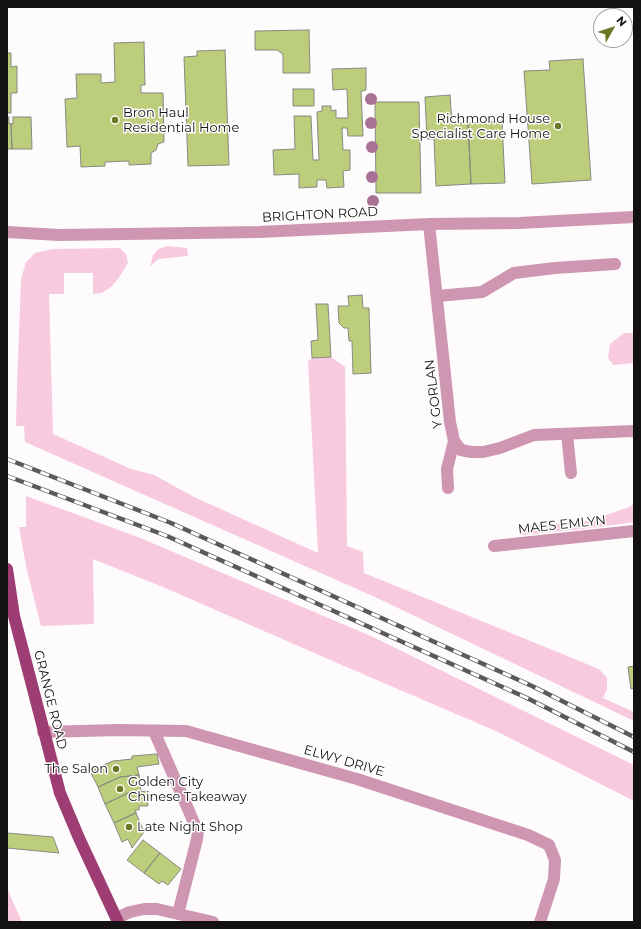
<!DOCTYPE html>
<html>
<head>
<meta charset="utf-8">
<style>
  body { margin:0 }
  #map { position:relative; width:641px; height:929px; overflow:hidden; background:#fefbfc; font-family:Montserrat,sans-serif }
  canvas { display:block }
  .frame { position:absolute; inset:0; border:8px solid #141112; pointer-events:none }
  .north { position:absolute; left:593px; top:8px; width:40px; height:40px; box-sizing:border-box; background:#fff; border:1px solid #a1a0a0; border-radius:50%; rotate:51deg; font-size:11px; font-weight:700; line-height:16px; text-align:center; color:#141112 }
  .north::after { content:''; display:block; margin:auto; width:14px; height:18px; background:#6a7825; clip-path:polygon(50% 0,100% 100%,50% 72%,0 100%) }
</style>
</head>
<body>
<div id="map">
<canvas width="641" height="929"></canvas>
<div class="frame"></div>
<div class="north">N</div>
</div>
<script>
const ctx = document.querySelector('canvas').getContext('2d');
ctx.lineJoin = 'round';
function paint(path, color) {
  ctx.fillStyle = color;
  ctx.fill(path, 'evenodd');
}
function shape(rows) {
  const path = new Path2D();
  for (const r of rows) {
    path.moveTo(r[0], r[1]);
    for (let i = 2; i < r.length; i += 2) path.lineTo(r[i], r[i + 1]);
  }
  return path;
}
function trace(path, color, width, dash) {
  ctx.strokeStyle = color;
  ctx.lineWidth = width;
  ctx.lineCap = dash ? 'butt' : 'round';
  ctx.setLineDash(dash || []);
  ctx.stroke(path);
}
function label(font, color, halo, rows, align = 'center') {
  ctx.font = font + ' Montserrat,sans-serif';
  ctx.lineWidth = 3;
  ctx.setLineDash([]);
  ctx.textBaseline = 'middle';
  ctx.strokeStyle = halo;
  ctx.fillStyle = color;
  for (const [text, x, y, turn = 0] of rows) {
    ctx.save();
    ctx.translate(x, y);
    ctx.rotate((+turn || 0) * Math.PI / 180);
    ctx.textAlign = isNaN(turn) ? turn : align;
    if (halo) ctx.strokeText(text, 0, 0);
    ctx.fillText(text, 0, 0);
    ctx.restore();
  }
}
const green = shape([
  [167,246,187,248,188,256,158,259,150,267,153,255,158,249],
  [120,248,126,254,128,263,118,279,112,286,102,293,93,294,93,273,64,273,64,294,49,294,53,434,131,469,154,475,194,497,318,553,308,361,312,358,331,357,345,367,347,546,363,552,364,573,599,669,607,678,607,689,603,698,634,712,634,721,375,597,25,442,24,426,16,426,17,387,21,279,26,262,35,253,53,249],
  [624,333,634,333,634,363,613,365,608,358,610,344],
  [26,496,138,537,373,637,634,765,634,801,498,732,351,669,163,587,93,559,94,624,41,626,26,566,19,527,26,527],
  [634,504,634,522,591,528,522,535,520,529,526,526,589,521,629,507],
  [7,888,22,922,7,922]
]);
const building = shape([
  [309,30,310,73,283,73,283,54,277,50,255,50,255,31,309,30],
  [144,42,145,85,141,85,141,93,163,93,164,142,158,144,156,150,151,153,151,164,129,165,129,161,105,162,105,166,81,167,80,146,67,147,65,99,77,98,76,74,101,74,101,83,115,82,114,43,144,42],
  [225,50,229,165,188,166,184,57,197,56,197,51,225,50],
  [7,53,11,53,11,67,17,66,17,93,11,93,11,113,7,113,7,53],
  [583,59,591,180,532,184,524,71,550,70,549,61,583,59],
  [366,68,366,90,361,91,363,136,348,136,347,128,342,128,343,150,350,150,350,170,343,171,344,187,327,188,326,180,317,180,317,187,299,188,299,174,274,175,273,150,295,149,294,116,311,116,313,160,319,160,317,112,322,111,322,106,331,106,331,111,336,110,336,118,348,118,347,89,333,90,332,69,366,68],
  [293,89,314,89,314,106,293,106,293,89],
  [450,95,452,123,468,123,471,184,436,186,434,139,427,139,425,97,450,95],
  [375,102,419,102,421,193,376,193,375,102],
  [7,117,9,117,9,124,11,123,12,149,7,149,7,117],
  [13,117,31,117,32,149,12,149,11,124,13,124,13,117],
  [502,121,505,183,471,184,468,123,502,121],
  [362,295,363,308,369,308,371,373,353,374,352,341,349,341,348,328,344,328,339,323,338,306,349,306,348,296,362,295],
  [316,304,328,304,331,357,312,358,311,341,318,340,316,304],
  [634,666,634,688,631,689,628,667,634,666],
  [157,754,159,764,137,767,139,775,120,777,98,787,90,771,113,761,132,759,132,756,157,754],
  [139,775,141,791,128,793,105,804,98,787,120,777,139,775],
  [147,791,148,806,139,806,139,810,135,810,136,813,114,823,105,804,128,793,147,791],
  [136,813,144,832,132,848,128,839,122,842,114,823,136,813],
  [7,833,53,837,59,853,7,848,7,833],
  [143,840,160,853,144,873,127,860,143,840],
  [160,853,181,869,168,885,162,881,159,884,144,873,160,853]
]);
const minor = shape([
  [429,224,450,422,454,441,461,450,471,452,483,452,500,448,534,435,634,431],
  [7,232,59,235,259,232,429,224,519,223,634,217],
  [437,296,482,292,514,273,555,268,615,264],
  [567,434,571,473],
  [448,488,447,469,454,441],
  [494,546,634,531],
  [154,731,198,832,197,839,178,914],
  [43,732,118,730,186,731,357,779,528,835,549,845,555,860,554,879,540,922],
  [117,918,130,912,144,909,157,909,213,922]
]);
const major = shape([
  [7,569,14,616,60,793,79,838,118,922]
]);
const rail = shape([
  [7,459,171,523,532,686,634,737],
  [7,476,167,536,527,698,634,752]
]);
const trees = [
  [371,99],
  [371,123],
  [372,147],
  [372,177],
  [373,201]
];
const markers = [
  [115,120,4,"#6a7825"],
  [558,126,4,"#6a7825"],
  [116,769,4,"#6a7825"],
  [120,789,4,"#6a7825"],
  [129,827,4,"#6a7825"]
];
const poiNames = [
  ["Bron Haul",123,113],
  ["Residential Home",123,128],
  ["Richmond House",550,119,"right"],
  ["Specialist Care Home",550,134,"right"],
  ["The Salon",108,769,"right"],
  ["Golden City",128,782],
  ["Chinese Takeaway",128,797],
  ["Late Night Shop",137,827]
];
const streetNames = [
  ["BRIGHTON ROAD",320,215,-3],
  ["Y GORLAN",434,394,-97],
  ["MAES EMLYN",562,525,-6],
  ["GRANGE ROAD",50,700,76],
  ["ELWY DRIVE",344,761,16]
];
paint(green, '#f8cae0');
paint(building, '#bccd7b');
trace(building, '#878982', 1);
trace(minor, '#ce96b1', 12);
trace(major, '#9d3d74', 12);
trace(rail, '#5c595a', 4.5);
trace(rail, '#fff', 3, [9]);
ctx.fillStyle = '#a87195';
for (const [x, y] of trees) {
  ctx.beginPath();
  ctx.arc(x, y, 6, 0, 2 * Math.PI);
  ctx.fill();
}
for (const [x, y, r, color] of markers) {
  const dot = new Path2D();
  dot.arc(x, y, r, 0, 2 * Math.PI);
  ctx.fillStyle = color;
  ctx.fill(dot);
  trace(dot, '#fff', 1.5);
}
label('13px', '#141112', '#fff', poiNames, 'left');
label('13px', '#141112', '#fff', streetNames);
</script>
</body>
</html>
